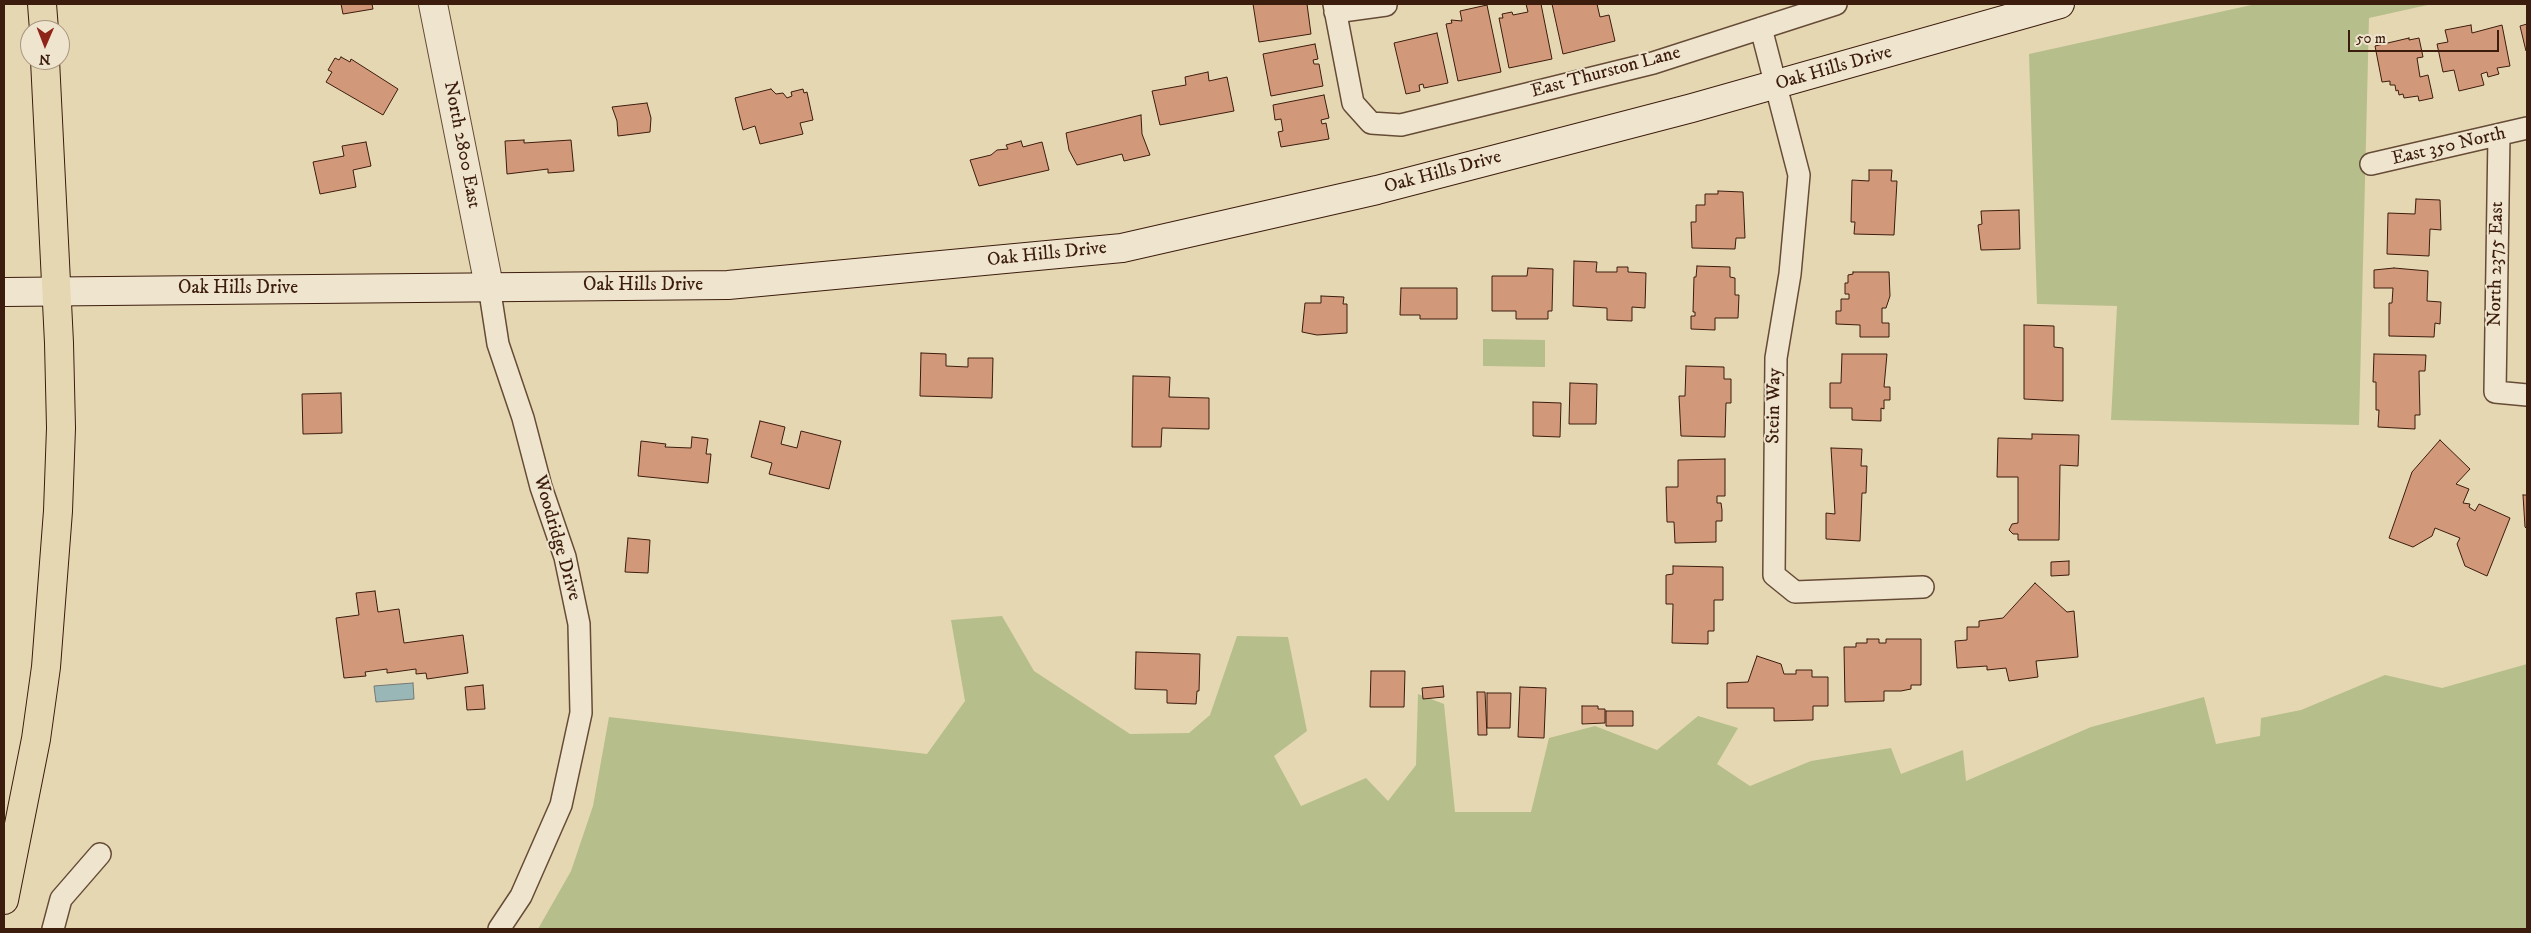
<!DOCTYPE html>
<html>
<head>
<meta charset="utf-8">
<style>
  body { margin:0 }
  #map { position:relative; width:2531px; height:933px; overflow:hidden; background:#e6d7b3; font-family:"IM FELL DW Pica",serif }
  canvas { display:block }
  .frame { position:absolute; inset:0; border:5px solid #3c1c0d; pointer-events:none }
  .north { position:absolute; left:20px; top:20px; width:50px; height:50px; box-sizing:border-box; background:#efe5ce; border:1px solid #a79581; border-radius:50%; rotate:181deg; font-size:14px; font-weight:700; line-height:20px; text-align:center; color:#3c1c0d }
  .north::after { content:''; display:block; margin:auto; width:18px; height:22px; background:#8f2418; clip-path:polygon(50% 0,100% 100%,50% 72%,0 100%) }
  .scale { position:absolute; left:2348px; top:30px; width:151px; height:22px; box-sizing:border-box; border:2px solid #3c1c0d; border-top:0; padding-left:6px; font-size:15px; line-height:18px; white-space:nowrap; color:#3c1c0d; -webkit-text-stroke:4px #efe5ce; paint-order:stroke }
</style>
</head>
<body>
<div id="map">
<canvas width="2531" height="933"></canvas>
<div class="frame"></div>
<div class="north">N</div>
<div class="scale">50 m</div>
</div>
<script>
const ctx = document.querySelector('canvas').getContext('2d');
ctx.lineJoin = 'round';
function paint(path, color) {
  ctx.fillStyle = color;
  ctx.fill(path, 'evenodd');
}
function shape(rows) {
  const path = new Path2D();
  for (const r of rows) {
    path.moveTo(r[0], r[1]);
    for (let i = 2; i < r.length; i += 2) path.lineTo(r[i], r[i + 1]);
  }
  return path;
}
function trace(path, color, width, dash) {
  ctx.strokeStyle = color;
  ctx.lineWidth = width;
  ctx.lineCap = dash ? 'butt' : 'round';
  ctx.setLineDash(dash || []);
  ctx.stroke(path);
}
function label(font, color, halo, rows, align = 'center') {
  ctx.font = font + ' "IM FELL DW Pica",serif';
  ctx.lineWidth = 4;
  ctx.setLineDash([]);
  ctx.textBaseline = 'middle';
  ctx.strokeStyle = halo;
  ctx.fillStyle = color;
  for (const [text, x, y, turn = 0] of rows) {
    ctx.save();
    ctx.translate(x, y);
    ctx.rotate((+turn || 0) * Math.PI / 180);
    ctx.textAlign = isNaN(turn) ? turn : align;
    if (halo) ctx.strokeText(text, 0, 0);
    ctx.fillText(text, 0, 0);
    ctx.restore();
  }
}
const green = shape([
  [2256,4,2432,4,2369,18,2359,425,2111,420,2117,306,2037,304,2029,54],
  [1483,339,1545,340,1545,367,1483,366],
  [1002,616,1034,671,1130,734,1189,733,1210,715,1237,636,1288,637,1307,731,1274,756,1301,806,1366,778,1388,801,1416,765,1418,694,1444,704,1455,812,1531,812,1549,738,1595,726,1657,750,1698,716,1738,728,1717,764,1750,786,1811,761,1891,748,1901,774,1963,750,1966,781,2091,727,2204,697,2216,744,2260,736,2261,718,2301,710,2385,675,2442,688,2527,664,2527,929,538,929,571,871,593,806,609,717,927,754,965,701,951,620]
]);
const water = shape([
  [413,683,414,699,376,702,374,686,413,683]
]);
const building = shape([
  [341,4,372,4,373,9,343,14,341,4],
  [1253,4,1307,4,1311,34,1259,42,1253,4],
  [1526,4,1541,4,1552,59,1509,68,1499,18,1503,18,1502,14,1512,12,1513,15,1528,12,1526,4],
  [1552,4,1597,4,1600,17,1609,15,1615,41,1563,54,1552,4],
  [1487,5,1501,72,1458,81,1446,24,1452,23,1451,20,1462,21,1460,11,1487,5],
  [2527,24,2527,51,2526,51,2520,26,2527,24],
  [2471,25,2472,33,2502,25,2510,66,2497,68,2499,74,2488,77,2487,72,2481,74,2484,85,2459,91,2454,70,2443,72,2437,44,2448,42,2445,30,2471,25],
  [1437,33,1448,83,1424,88,1423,84,1419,85,1420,91,1406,94,1394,43,1437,33],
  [2409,38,2409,40,2419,38,2423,57,2417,58,2420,77,2428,75,2433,98,2419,101,2418,96,2404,98,2403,94,2399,95,2398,90,2396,91,2395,85,2390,85,2390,81,2382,82,2375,46,2409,38],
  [1315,44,1318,59,1313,60,1314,64,1319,64,1323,86,1271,96,1263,54,1315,44],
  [341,57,350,62,351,59,398,89,383,115,326,82,332,72,328,70,335,58,339,60,341,57],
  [1208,72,1209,81,1227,77,1234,111,1160,125,1152,91,1186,85,1185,77,1208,72],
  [771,89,776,94,783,93,787,98,792,96,791,92,803,89,804,93,807,92,813,120,800,123,803,134,760,144,755,126,743,130,735,98,771,89],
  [1324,95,1329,118,1321,120,1322,124,1326,123,1329,139,1281,147,1278,132,1283,131,1281,119,1275,120,1273,105,1324,95],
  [647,103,651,118,650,132,618,136,617,121,612,107,647,103],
  [1141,115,1142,134,1150,155,1124,161,1122,154,1077,165,1069,150,1066,133,1141,115],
  [524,140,524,143,571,140,574,171,548,173,548,169,507,174,505,141,524,140],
  [1021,141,1023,147,1042,142,1049,170,979,186,970,160,991,155,997,150,1008,149,1006,145,1021,141],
  [366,142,371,166,353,170,356,187,320,194,313,162,344,156,342,146,366,142],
  [1869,170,1892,170,1891,181,1897,181,1894,235,1854,234,1855,222,1851,222,1852,180,1869,181,1869,170],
  [1718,191,1743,192,1745,238,1736,238,1735,249,1692,248,1691,222,1696,222,1696,205,1705,205,1705,194,1718,194,1718,191],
  [2416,199,2440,200,2441,230,2430,229,2429,256,2387,254,2388,213,2415,214,2416,199],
  [2019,210,2020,249,1981,250,1978,225,1982,224,1981,211,2019,210],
  [1574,261,1597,262,1596,272,1617,272,1617,267,1628,267,1628,272,1646,273,1645,308,1632,307,1632,321,1607,320,1607,308,1573,306,1574,261],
  [1697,266,1730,267,1730,277,1735,278,1735,295,1739,295,1738,318,1715,318,1715,330,1691,329,1691,316,1695,316,1695,312,1693,312,1694,277,1696,277,1697,266],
  [1528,268,1553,269,1552,311,1548,311,1548,319,1516,319,1516,311,1492,311,1492,276,1527,276,1528,268],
  [2394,268,2428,271,2427,301,2441,302,2440,324,2435,323,2434,337,2389,336,2389,303,2392,303,2393,288,2374,288,2374,270,2394,268],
  [1853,272,1889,272,1890,296,1886,308,1882,308,1882,323,1889,323,1889,337,1860,337,1860,325,1836,324,1836,311,1841,311,1841,299,1849,299,1849,294,1845,294,1845,283,1848,283,1848,275,1853,274,1853,272],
  [1401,288,1457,288,1457,319,1420,319,1420,315,1400,315,1401,288],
  [1321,296,1344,297,1343,304,1347,304,1347,333,1317,335,1302,332,1305,303,1321,303,1321,296],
  [2024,325,2054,326,2054,347,2063,348,2063,401,2024,399,2024,325],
  [921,353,946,354,946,366,968,367,968,358,993,358,992,398,920,396,921,353],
  [1842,354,1887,354,1884,387,1890,387,1890,400,1884,400,1884,409,1881,408,1881,421,1852,420,1852,408,1830,408,1830,383,1841,383,1842,354],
  [2374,354,2426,355,2425,371,2419,371,2420,415,2415,415,2415,429,2378,427,2379,410,2376,410,2376,382,2373,382,2374,354],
  [1686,366,1724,367,1724,379,1731,379,1731,403,1726,403,1725,437,1681,436,1679,396,1685,396,1686,366],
  [1133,376,1170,377,1169,397,1209,398,1209,429,1162,428,1161,447,1132,447,1133,376],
  [1570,383,1597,384,1596,424,1569,424,1570,383],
  [341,393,342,433,303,434,302,394,341,393],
  [1533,402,1561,403,1560,437,1533,436,1533,402],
  [760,421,785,427,781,444,797,448,801,431,841,441,829,489,769,474,772,463,751,457,760,421],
  [2032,434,2079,435,2078,466,2060,465,2059,540,2018,540,2018,534,2013,534,2009,530,2012,524,2018,523,2018,477,1997,477,1998,438,2032,439,2032,434],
  [692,437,708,439,706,454,711,454,708,483,638,476,641,441,666,444,665,447,691,448,692,437],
  [2440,440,2470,469,2456,484,2469,489,2463,503,2470,504,2469,507,2475,511,2479,504,2510,518,2487,576,2465,566,2457,544,2460,538,2435,528,2432,536,2413,547,2389,538,2412,472,2440,440],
  [1831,448,1862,449,1861,466,1867,466,1866,493,1862,493,1860,541,1826,539,1826,513,1835,514,1831,448],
  [1725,459,1725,496,1717,496,1717,503,1721,503,1722,510,1722,521,1716,521,1716,542,1675,543,1674,522,1667,522,1666,487,1678,487,1678,460,1725,459],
  [2523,495,2527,495,2527,529,2525,527,2523,495],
  [628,538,650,540,648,573,625,572,628,538],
  [2069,561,2069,575,2051,576,2051,562,2069,561],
  [1673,566,1723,567,1723,600,1714,600,1714,631,1708,631,1708,644,1672,643,1673,604,1666,604,1666,575,1673,574,1673,566],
  [2035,583,2067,612,2074,611,2078,657,2036,661,2038,677,2009,681,2006,668,1987,670,1987,666,1957,668,1955,641,1967,640,1967,627,1979,627,1979,621,2003,618,2035,583],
  [375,591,378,612,399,609,404,643,463,635,468,673,427,679,426,673,416,674,416,669,387,673,387,669,365,672,366,676,344,678,336,618,359,615,356,593,375,591],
  [1867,639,1879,639,1879,643,1886,643,1886,639,1921,639,1921,685,1911,685,1911,689,1901,691,1884,691,1884,701,1845,702,1844,647,1856,647,1856,643,1867,643,1867,639],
  [1136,652,1200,654,1199,691,1197,691,1196,704,1167,703,1167,690,1135,689,1136,652],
  [1757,656,1781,664,1784,674,1796,674,1796,670,1812,670,1812,677,1828,677,1828,706,1813,706,1813,720,1774,721,1774,708,1727,708,1727,683,1748,682,1757,656],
  [1371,671,1405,671,1404,707,1370,707,1371,671],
  [483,685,485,709,467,710,465,687,483,685],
  [1443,686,1444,697,1423,699,1422,688,1443,686],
  [1520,687,1546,688,1544,738,1518,737,1520,687],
  [1477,692,1485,692,1487,735,1478,735,1477,692],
  [1487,693,1511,693,1510,728,1487,728,1487,693],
  [1582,706,1598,706,1598,709,1605,709,1605,723,1582,724,1582,706],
  [1606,711,1633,711,1633,726,1606,726,1606,711]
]);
const minor = shape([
  [1334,4,1353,103,1371,123,1401,125,1653,63,1836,4],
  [1335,12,1386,5],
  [1761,28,1799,175,1790,274,1776,358,1774,575,1795,592,1923,587],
  [2499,135,2495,392,2527,395],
  [2371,164,2527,128],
  [489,286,498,344,523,418,541,487,565,557,579,624,581,713,561,805,521,896,499,929],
  [53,929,61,899,100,854]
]);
const tertiary = shape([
  [433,4,489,286]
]);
const secondary = shape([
  [4,292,728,285,1122,248,1377,190,1692,108,2060,4]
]);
const motorway = shape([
  [42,4,44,30],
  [4,900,36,739,46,667,58,511,61,428,59,343,45,60]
]);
const streetNames = [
  ["Oak Hills Drive",1834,69,-16],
  ["East Thurston Lane",1606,73,-15],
  ["North 2800 East",461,145,79],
  ["East 350 North",2449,147,-13],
  ["Oak Hills Drive",1443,173,-15],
  ["Oak Hills Drive",1047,255,-6],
  ["North 2375 East",2497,264,-89],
  ["Oak Hills Drive",643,286],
  ["Oak Hills Drive",238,289],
  ["Stein Way",1775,406,-89],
  ["Woodridge Drive",556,538,74]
];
paint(green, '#b6be8b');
paint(water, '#9ab7b7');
trace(water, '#747973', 1);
paint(building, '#d1987a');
trace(building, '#3c1c0d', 1);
trace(minor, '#664b36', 24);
trace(tertiary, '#664b36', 30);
trace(secondary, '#3c1c0d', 30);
trace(motorway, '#3c1c0d', 30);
trace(minor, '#efe5ce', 21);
trace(tertiary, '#efe5ce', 28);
trace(secondary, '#efe5ce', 28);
trace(motorway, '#e6d7b3', 28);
label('19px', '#3c1c0d', '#efe5ce', streetNames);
</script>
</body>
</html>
